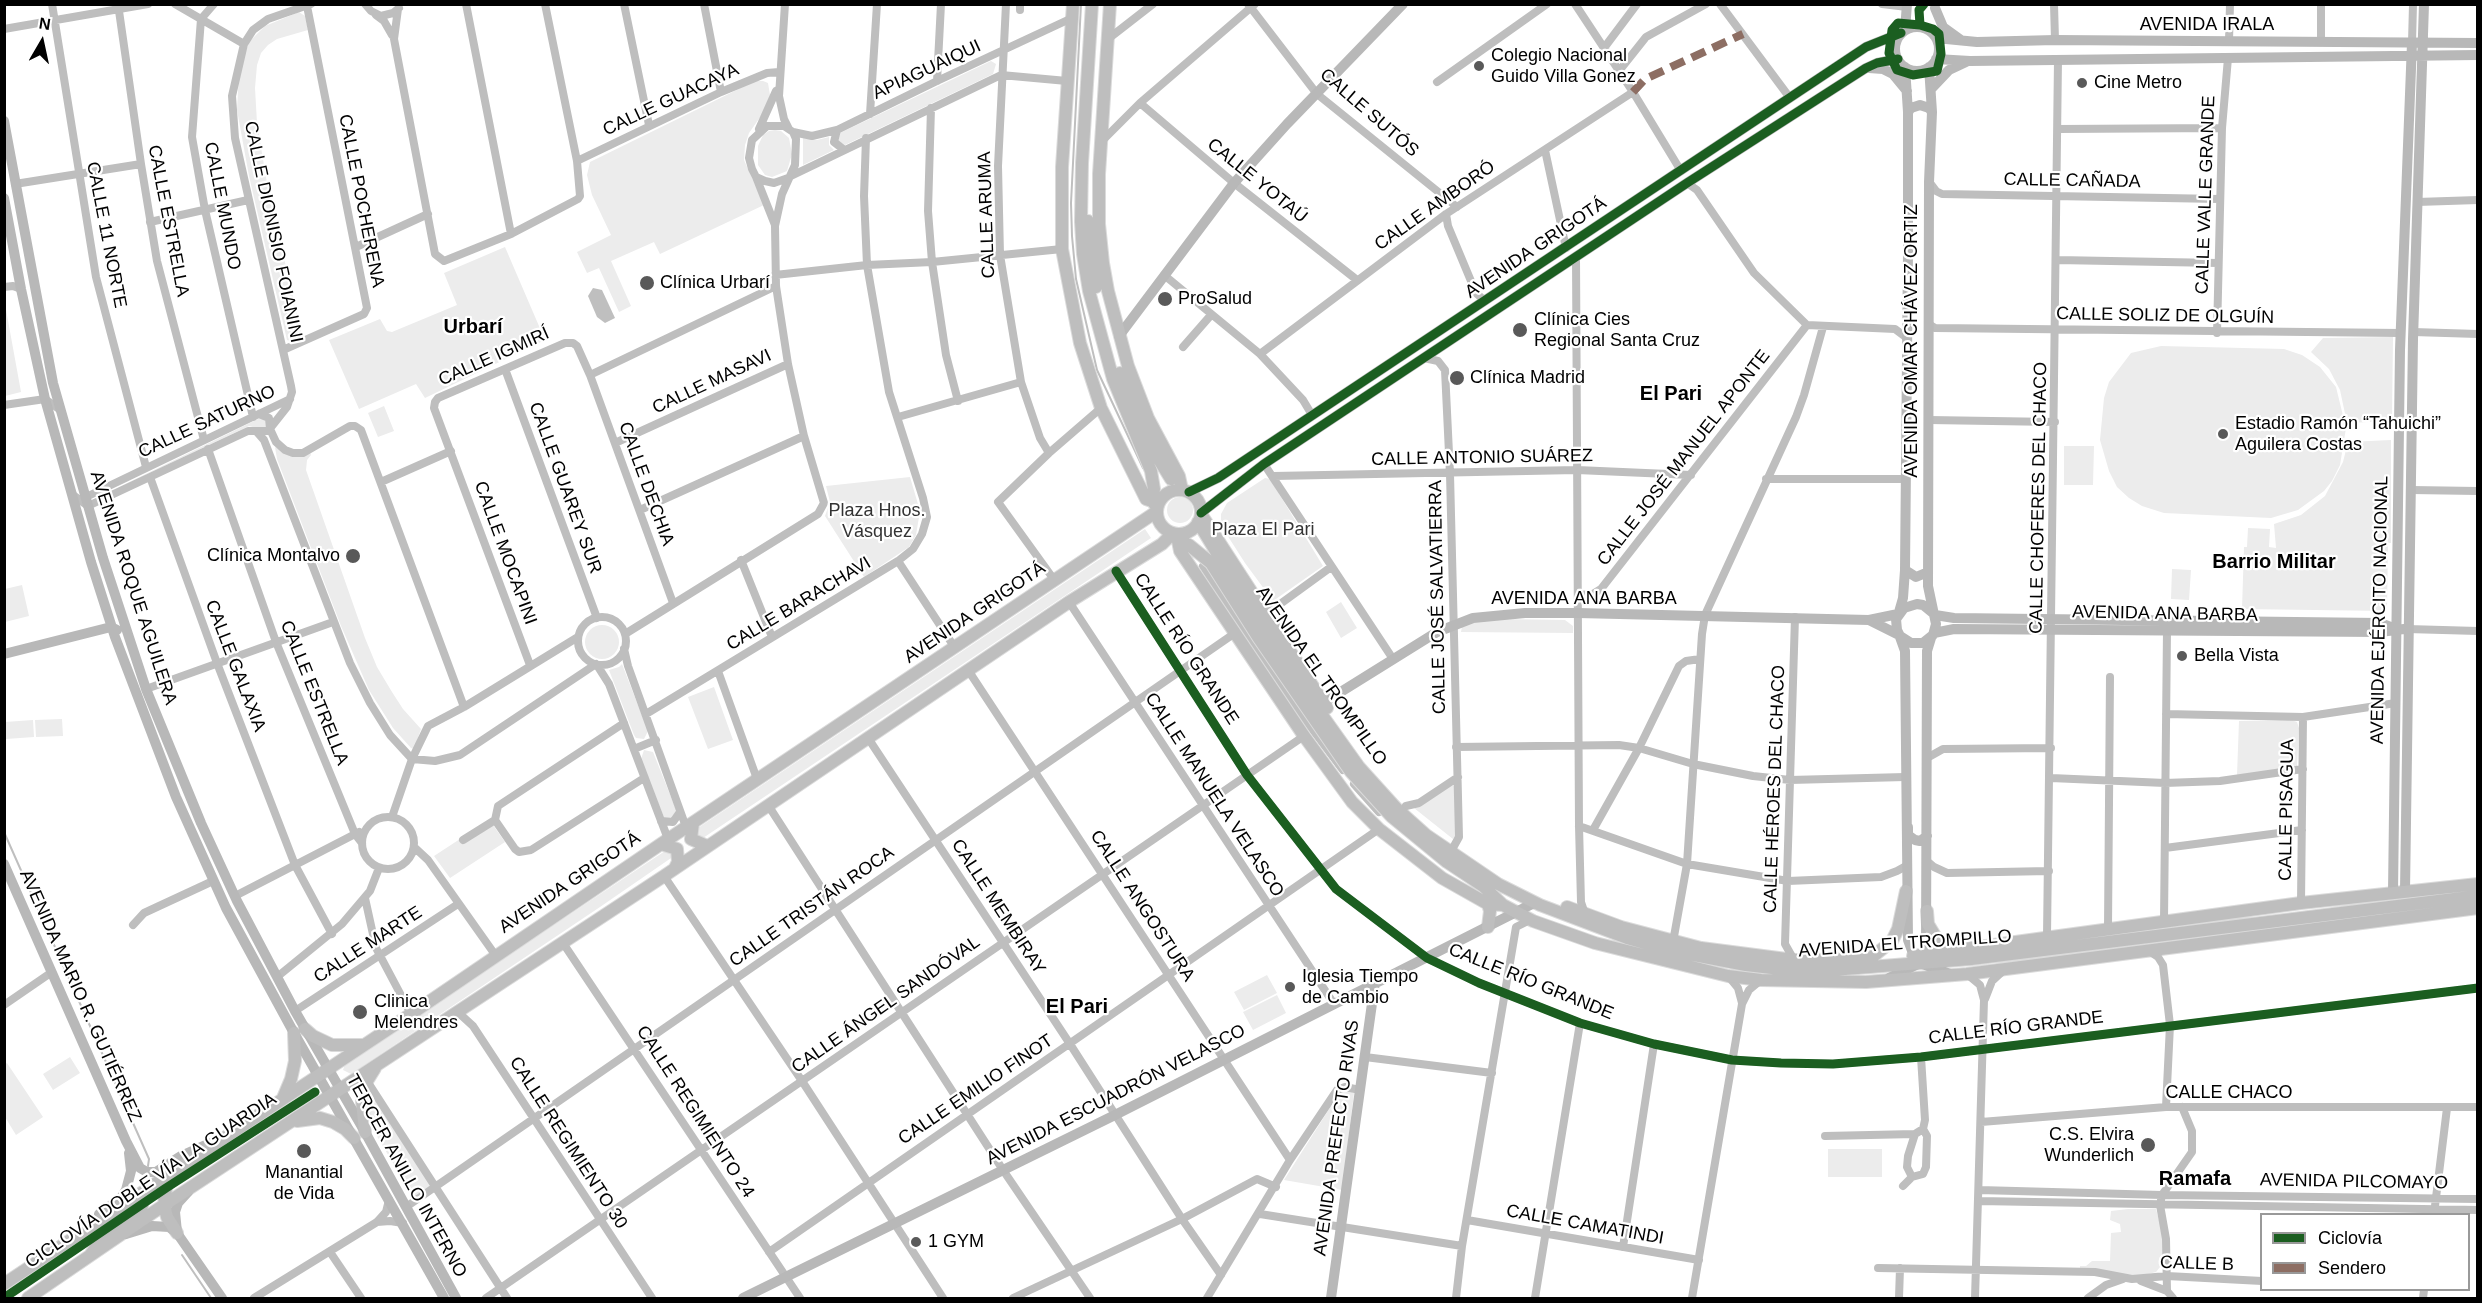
<!DOCTYPE html>
<html>
<head>
<meta charset="utf-8">
<style>
  body { margin:0 }
  #map { position:relative; width:2482px; height:1303px; overflow:hidden; background:#fff; font-family:Helvetica,sans-serif }
  canvas { display:block }
  .frame { position:absolute; inset:0; border:6px solid #000; pointer-events:none }
  .legend { position:absolute; left:2260px; top:1213px; width:210px; height:78px; box-sizing:border-box; background:#fff; border:2px solid #999; margin:0; padding:8px 10px; list-style:none; font-size:18px; color:#000 }
  .legend li { display:flex; align-items:center; gap:12px; height:30px }
  .legend b { width:30px; border:2px solid #999 }
  .north { position:absolute; left:12px; top:12px; width:60px; height:60px; -webkit-text-stroke:4px #fff; paint-order:stroke; rotate:9deg; font-size:16px; font-weight:700; line-height:24px; text-align:center; color:#000 }
  .north::after { content:''; display:block; margin:auto; width:21px; height:27px; background:#000; clip-path:polygon(50% 0,100% 100%,50% 72%,0 100%) }
</style>
</head>
<body>
<div id="map">
<canvas width="2482" height="1303"></canvas>
<div class="frame"></div>
<ul class="legend">
<li><b style="height:8px;background:#1b5e20"></b>Ciclovía</li>
<li><b style="height:8px;background:#8d6e63"></b>Sendero</li>
</ul>
<div class="north">N</div>
</div>
<script>
const ctx = document.querySelector('canvas').getContext('2d');
ctx.lineJoin = 'round';
function paint(path, color) {
  ctx.fillStyle = color;
  ctx.fill(path, 'evenodd');
}
function shape(rows) {
  const path = new Path2D();
  for (const r of rows) {
    if (r.length === 3) {
      path.moveTo(r[0] + r[2], r[1]);
      path.arc(r[0], r[1], r[2], 0, 2 * Math.PI);
      continue;
    }
    path.moveTo(r[0], r[1]);
    for (let i = 2; i < r.length; i += 2) path.lineTo(r[i], r[i + 1]);
  }
  return path;
}
function trace(path, color, width, dash) {
  ctx.strokeStyle = color;
  ctx.lineWidth = width;
  ctx.lineCap = dash ? 'butt' : 'round';
  ctx.setLineDash(dash || []);
  ctx.stroke(path);
}
function label(font, color, halo, rows, align = 'center') {
  ctx.font = font + ' Helvetica,sans-serif';
  ctx.lineWidth = 4.5;
  ctx.setLineDash([]);
  ctx.textBaseline = 'middle';
  ctx.strokeStyle = halo;
  ctx.fillStyle = color;
  for (const [text, x, y, turn = 0] of rows) {
    ctx.save();
    ctx.translate(x, y);
    ctx.rotate((+turn || 0) * Math.PI / 180);
    ctx.textAlign = isNaN(turn) ? turn : align;
    if (halo) ctx.strokeText(text, 0, 0);
    ctx.fillText(text, 0, 0);
    ctx.restore();
  }
}
const green = shape([
  [299,12,305,16,308,30,277,39,268,45,261,53,257,65,255,88,257,123,268,189,303,340,296,343,287,340,249,176,237,110,239,72,249,42,265,26],
  [991,61,996,64,993,74,845,145,838,141,840,133],
  [755,81,763,81,768,83,770,95,763,113,749,133,745,145,744,160,764,205,660,254,654,242,611,261,631,306,619,312,599,268,587,273,577,252,611,235,592,195,587,175,590,162],
  [775,130,781,131,789,138,792,154,787,171,772,177,765,175,758,165,758,146,763,135,769,131],
  [829,137,829,145,834,150,803,165,803,138,817,140],
  [505,247,545,340,425,398,416,384,359,409,329,340,380,319,387,331,392,332,457,305,444,273],
  [5,304,21,392,5,396,4,396],
  [2393,337,2392,421,2347,423,2340,390,2329,369,2311,352,2323,338],
  [2161,346,2284,349,2302,355,2320,367,2336,387,2346,428,2340,465,2332,481,2324,491,2298,510,2271,518,2164,513,2142,506,2129,498,2117,487,2109,471,2100,440,2104,398,2109,382,2131,353],
  [384,406,394,431,378,437,368,413],
  [260,418,267,421,267,428,260,429,249,426,99,497],
  [2391,440,2391,543,2388,543,2387,611,2242,609,2244,547,2247,547,2248,528,2270,529,2269,547,2276,548,2274,524,2301,515,2325,496,2343,462,2348,442],
  [2064,446,2094,446,2093,485,2064,485],
  [275,447,293,457,299,457,310,452,311,455,307,460,306,470,365,638,377,667,392,692,403,709,421,729,414,749,411,748,393,728,369,690,341,626,277,459],
  [910,477,920,511,916,535,909,547,864,577,825,516,830,502,826,486],
  [1265,478,1270,479,1323,566,1273,601,1245,563,1222,527,1221,521,1221,514,1227,503],
  [1180,510,13],
  [1145,529,1151,538,703,838,698,839,695,830],
  [2172,569,2191,570,2189,600,2171,599],
  [22,585,29,616,5,622,5,589],
  [1341,602,1357,628,1341,638,1326,612],
  [1497,619,1565,620,1573,626,1573,633,1461,632,1462,626,1472,622],
  [602,642,17],
  [622,664,648,731,644,739,636,738,634,735,609,670,619,667],
  [714,687,733,740,708,749,688,697],
  [62,719,63,736,36,737,35,720],
  [33,720,34,737,6,739,5,722],
  [2291,720,2297,722,2299,728,2297,767,2237,775,2239,721],
  [644,750,653,752,677,812,674,818,665,820,641,759],
  [1452,785,1455,786,1456,836,1453,839,1414,808],
  [493,825,505,842,450,878,434,856,460,839],
  [668,849,674,856,600,907,351,1074,343,1070,345,1064],
  [1267,975,1277,993,1244,1010,1234,992],
  [1277,995,1286,1013,1253,1030,1243,1012],
  [70,1057,80,1073,53,1090,43,1074],
  [7,1063,43,1117,16,1135,5,1117,4,1065],
  [368,1087,432,1187,414,1198,369,1123,365,1109],
  [1346,1090,1354,1093,1342,1190,1284,1180,1340,1092],
  [1828,1149,1882,1149,1882,1177,1828,1177],
  [2128,1209,2156,1209,2163,1235,2163,1261,2160,1267,2156,1272,2140,1276,2080,1269,2080,1266,2086,1266,2092,1261,2110,1261,2111,1233,2121,1232,2120,1224,2110,1220,2111,1211]
]);
const water = shape([
  [593,288,602,290,615,318,605,323,597,317,588,296]
]);
const stream = shape([
  [1081,4,1071,203,1072,236,1076,279,1097,370,1143,468],
  [4,832,149,1159,148,1166],
  [182,1255,211,1298]
]);
const canal = shape([
  [1203,566,1278,683,1343,770],
  [1354,784,1379,812]
]);
const street = shape([
  [52,4,96,277,146,467],
  [118,4,141,164,157,261,204,440],
  [175,4,244,44],
  [214,4,201,19,192,137,205,210,253,417],
  [365,4,371,11,381,16,393,13,399,8],
  [466,4,511,234],
  [624,4,649,125],
  [704,4,721,92],
  [785,4,779,96,784,119,789,129],
  [1006,4,998,166,1000,255,1021,382,1040,438,1049,453],
  [1248,4,1317,94,1457,207],
  [1575,4,1633,92,1681,171],
  [1720,4,1790,98],
  [1882,4,1907,7],
  [2054,4,2055,40],
  [398,9,394,39,435,254,444,261,511,234,578,199,580,196,577,161,545,4],
  [1020,10,1020,4],
  [376,15,384,21,392,35],
  [4,29,148,4],
  [1108,39,1153,4],
  [2229,41,2230,4],
  [2321,42,2321,4],
  [2412,43,2413,4],
  [1604,48,1637,4],
  [1619,71,1646,37,1706,4],
  [937,81,941,4],
  [1437,82,1547,4],
  [1140,103,1234,183,1357,280],
  [931,108,928,211,932,262,946,355,958,401],
  [870,114,877,4],
  [759,129,776,91],
  [2058,129,2222,128],
  [837,130,834,142,843,149],
  [793,132,812,136,837,130,937,81,1072,18],
  [1102,141,1140,103,1255,4],
  [1545,150,1566,248],
  [577,161,721,92,767,73,779,72],
  [791,176,1001,75,1067,81],
  [756,177,775,225],
  [1687,183,1697,190,1754,273,1807,325,1895,329,1907,338],
  [1930,183,1936,191,1942,194,2220,199],
  [15,184,141,164],
  [2417,202,2478,200],
  [1446,214,1448,226,1476,293,1485,301],
  [150,222,248,200],
  [356,247,428,214],
  [1576,257,1579,826,1581,902,1585,914],
  [2057,260,2218,263],
  [775,275,867,265,932,262,1062,249],
  [1164,275,1260,354,1303,400,1312,415],
  [4,287,13,286,21,289],
  [1930,325,1935,328,2400,333],
  [2413,332,2478,334],
  [2217,333,2222,128,2228,58],
  [1183,347,1211,315],
  [283,350,364,314,367,308,307,6],
  [1260,354,1446,214,1633,92],
  [1424,358,1438,361,1445,370,1450,474,1459,837,1454,846],
  [505,369,597,618],
  [590,375,776,286],
  [4,405,45,399,59,409],
  [259,414,269,418,270,429,276,442,285,450,293,453,303,453,350,426,355,426,361,430,464,707],
  [898,417,1021,382],
  [1929,420,2055,422],
  [257,432,264,440,350,663,370,703,390,735,412,759],
  [615,443,788,364],
  [208,449,276,642,355,834,362,843],
  [1264,464,1393,659],
  [1274,476,1577,470,1691,475],
  [150,477,217,663,295,865,332,934],
  [1766,479,1904,479],
  [381,482,451,451],
  [2411,490,2478,491],
  [73,495,88,506,248,431,268,431,287,407,292,392,291,386,235,138,232,96,244,44,253,30,268,19,311,4],
  [84,498,290,399],
  [640,510,804,436],
  [741,560,772,637],
  [898,561,955,648],
  [1116,571,1247,775,1336,889,1427,958,1479,983,1580,1023,1654,1044,1732,1060,1781,1063,1833,1064,1921,1057,2478,988],
  [1055,581,998,502,1049,453,1101,408],
  [1578,595,1593,594,1601,589,1807,325],
  [1069,602,1334,1004],
  [1263,608,1276,607,1331,567],
  [602,641,24],
  [2407,629,2478,631],
  [625,634,818,514,824,503,804,436,788,364,776,286,775,226,782,194,795,165,796,139,793,132,784,126,767,126,752,140,749,158,752,169,756,177,765,181,774,183,788,178],
  [624,649,628,666,686,827],
  [530,665,434,408,435,402,438,398,565,343,573,343,577,346,590,375,673,603],
  [597,665,609,684,668,839],
  [968,670,1290,1160],
  [718,671,757,779],
  [146,689,333,622],
  [646,714,898,561,913,549,922,534,927,517,923,498,889,392,867,265,864,196,866,138],
  [2166,714,2303,717,2396,703],
  [624,723,498,806,495,820,515,849,519,852,531,850,644,778],
  [868,738,1070,1044,1182,1219,1221,1275],
  [1456,747,1619,745,1639,748,1693,764,1753,776,1790,780,1905,777],
  [634,749,656,740],
  [1927,758,1943,749,2051,748],
  [412,759,435,761,460,755,596,664],
  [2051,778,2165,783,2220,781,2303,769],
  [768,805,1003,1170,1090,1298],
  [1406,806,1419,803,1458,777],
  [388,843,26],
  [392,817,412,759,428,726,464,707,578,637],
  [661,821,673,822,680,812],
  [1579,826,1687,864,1788,881,1881,877,1897,871,1906,866],
  [1593,830,1639,748,1679,666,1686,661,1700,659],
  [463,840,495,820],
  [414,847,428,860,496,956],
  [2165,848,2302,830],
  [1927,861,1934,867,1947,873,2049,871],
  [664,876,802,1081,943,1298],
  [235,896,359,832],
  [365,898,376,948,411,1014],
  [2301,903,2303,717],
  [2164,921,2167,630],
  [133,925,144,913,213,881],
  [2108,928,2110,677],
  [2047,936,2058,60],
  [1673,942,1687,864,1702,634,1705,615,1796,417,1804,395,1823,327],
  [563,943,800,1298],
  [2149,951,2158,957,2163,965,2170,1025,2166,1107],
  [1794,960,1785,944,1795,617],
  [1968,975,1980,985,1984,1000,1975,1298],
  [277,977,342,924,370,891,379,868],
  [1729,977,1738,988,1742,1003],
  [1985,999,1992,981,2004,970],
  [4,1005,52,972],
  [295,1011,458,904],
  [454,1015,461,1015,473,1026,652,1298],
  [1365,1057,1492,1073],
  [367,1081,507,1298],
  [1981,1122,2166,1107,2478,1107],
  [1825,1136,1915,1134,1923,1129,1925,1120,1921,1057],
  [1912,1177,1923,1174,1926,1167,1927,1136,1923,1129],
  [1903,1186,1912,1177,1907,1167,1908,1156,1915,1134],
  [1979,1190,2162,1195,2478,1199],
  [1979,1201,2478,1210],
  [406,1207,1235,633],
  [1260,1214,1462,1246],
  [2434,1214,2447,1108],
  [1467,1220,1699,1260],
  [377,1222,390,1221,403,1223],
  [1623,1247,1654,1044],
  [330,1252,361,1298],
  [769,1252,1379,829],
  [1878,1268,2095,1272,2132,1279,2167,1276,2262,1281],
  [2141,1281,2167,1291,2173,1298],
  [2167,1291,2166,1239,2160,1205,2162,1195,2192,1152,2192,1131,2182,1107],
  [254,1298,377,1222,386,1212,389,1200],
  [486,1298,1304,736],
  [1013,1298,1182,1219,1257,1179,1276,1187],
  [1207,1298,1290,1160,1337,1090,1345,1087,1360,1090],
  [1456,1298,1462,1246,1516,927,1530,920],
  [1535,1298,1580,1023],
  [1692,1298,1742,1004,1749,990,1761,980],
  [1899,1298,1900,1268],
  [2088,1298,2106,1285,2123,1279],
  [2423,1298,2424,1290]
]);
const secondary = shape([
  [1935,8,1943,27,1961,40],
  [1917,49,22],
  [1905,30,1907,4],
  [1936,38,1977,42,2055,40,2478,43],
  [1936,59,1970,61,2478,55],
  [1929,67,1932,112,1929,182,1928,586,1936,624,1933,635,1923,643,1911,643,1900,636,1897,630,1896,619,1904,608,1917,604,1923,605,1934,614],
  [1869,68,1883,69,1893,74,1907,91],
  [1931,89,1949,70,1966,62],
  [1908,112,1911,108,1920,105,1929,108,1932,112],
  [4,121,53,383,103,558,146,689,201,823,237,901,295,1011,365,1132,456,1298],
  [4,198,21,289,45,399,91,562,115,637,176,797,226,908,294,1033,444,1298],
  [1119,336,1234,183,1287,124,1403,4],
  [1189,492,1218,478,1866,47,1901,33],
  [1201,513,1264,464,1687,183,1866,68,1877,63,1898,59],
  [1905,570,1916,577,1928,572],
  [1899,612,1903,598,1905,570,1908,252,1908,112,1905,67],
  [1935,615,1954,618,2380,623,2396,629],
  [1869,620,1899,635],
  [1934,633,1954,629,2380,632,2404,629],
  [1900,637,1905,651,1908,940,1914,956,1920,963,1950,974],
  [4,654,111,627,117,630],
  [1323,703,1437,632,1473,618,1525,613,1578,613,1869,620,1898,614],
  [1908,827,1908,835,1915,840,1920,841,1927,836],
  [4,864,126,1141,140,1168,147,1172,156,1172,181,1156,210,1143],
  [2405,891,2413,339,2424,4],
  [2393,892,2400,350,2412,43],
  [1889,978,1920,963,1926,949,1927,651,1931,638],
  [99,1214,121,1198,126,1190,131,1171,129,1153],
  [177,1232,175,1212,178,1203,188,1192],
  [126,1234,152,1226,169,1227,177,1233,222,1298],
  [743,1298,1115,1115,1534,903],
  [1331,1298,1375,982]
]);
const primary = shape([
  [1073,4,1062,167,1062,249,1080,343,1101,408,1146,499,1152,501,1157,507],
  [1092,4,1082,163,1081,222,1083,254,1089,291,1113,379,1151,471,1154,489,1152,501],
  [1110,4,1099,174,1099,224,1103,263,1108,291,1128,366,1148,418,1179,476,1182,490],
  [1088,221,1096,287],
  [1120,373,1152,448,1171,479],
  [1179,512,22],
  [1201,514,1327,708],
  [1198,522,1265,632,1319,711,1359,767,1397,809,1426,835,1498,884,1540,905,1627,938,1673,951,1746,965,1789,970,1832,970,1971,959,2478,896],
  [1177,536,1180,551,1304,736,1352,802,1379,829,1442,878,1488,904,1503,905],
  [1178,540,1189,545,1211,563,1258,637,1351,772,1391,816,1447,862,1483,886,1503,905,1533,921,1595,943,1728,976,1761,980,1866,982,1967,974,2478,908],
  [693,823,691,839,707,846],
  [661,844,677,849,678,862,675,868],
  [1488,904,1490,911,1488,927],
  [1567,907,1621,927,1701,948,1794,960,1872,959],
  [1927,911,1928,924,1937,939,1956,951],
  [1913,956,2301,903,2478,884],
  [1866,962,1892,941,1898,929,1906,891],
  [305,1029,313,1036,332,1045,363,1045],
  [283,1098,291,1079,295,1061,294,1033],
  [297,1121,320,1118,333,1122,345,1129,354,1138],
  [365,1132,362,1101,367,1081,375,1068],
  [171,1175,166,1188,164,1205,167,1217,177,1233],
  [91,1254,103,1238,140,1211,142,1206,136,1197],
  [4,1284,411,1014,661,844,1156,512],
  [28,1298,164,1205,664,876,1069,602,1162,544,1173,533]
]);
const quiet = shape([
  [1633,92,1645,79,1743,34]
]);
const cycleway = shape([
  [1920,25,1933,29,1939,34,1941,54,1937,71,1913,75,1897,70,1889,53,1892,30,1898,23,1920,25,1919,10,1924,4],
  [1189,492,1218,478,1866,47,1901,33],
  [1201,513,1264,464,1687,183,1866,68,1877,63,1898,59],
  [1116,571,1247,775,1336,889,1427,958,1479,983,1580,1023,1654,1044,1732,1060,1781,1063,1833,1064,1921,1057,2478,988],
  [4,1298,166,1188,315,1092]
]);
const markers = [
  [1479,66,6,"#595959"],
  [2082,83,6,"#595959"],
  [647,283,8,"#595959"],
  [1165,299,8,"#595959"],
  [1520,330,8,"#595959"],
  [1457,378,8,"#595959"],
  [2223,434,6,"#595959"],
  [353,556,8,"#595959"],
  [2182,656,6,"#595959"],
  [1290,987,6,"#595959"],
  [360,1012,8,"#595959"],
  [2148,1145,8,"#595959"],
  [304,1151,8,"#595959"],
  [916,1242,6,"#595959"]
];
const streetNames = [
  ["AVENIDA IRALA",2207,25],
  ["APIAGUAIQUI",927,70,-25],
  ["CALLE GUACAYA",671,100,-25],
  ["CALLE SUTÓS",1369,113,41],
  ["CALLE YOTAÚ",1257,181,39],
  ["CALLE CAÑADA",2072,181,1],
  ["CALLE VALLE GRANDE",2206,195,-88],
  ["CALLE POCHERENA",361,201,79],
  ["CALLE MUNDO",222,206,79],
  ["CALLE AMBORÓ",1435,206,-35],
  ["CALLE ARUMA",987,215,-92],
  ["CALLE ESTRELLA",168,221,79],
  ["CALLE DIONISIO FOIANINI",273,232,78],
  ["CALLE 11 NORTE",106,235,79],
  ["AVENIDA GRIGOTÁ",1536,248,-34],
  ["CALLE SOLIZ DE OLGUÍN",2165,316,1],
  ["AVENIDA OMAR CHÁVEZ ORTIZ",1912,341,-90],
  ["CALLE IGMIRÍ",494,357,-24],
  ["CALLE MASAVI",712,382,-25],
  ["CALLE SATURNO",207,422,-25],
  ["CALLE ANTONIO SUÁREZ",1482,458,-1],
  ["CALLE JOSÉ MANUEL APONTE",1684,458,-52],
  ["CALLE DECHIA",646,484,70],
  ["CALLE GUAREY SUR",565,488,70],
  ["CALLE CHOFERES DEL CHACO",2039,498,-89],
  ["CALLE MOCAPINI",505,553,70],
  ["AVENIDA ROQUE AGUILERA",133,588,72],
  ["CALLE JOSÉ SALVATIERRA",1438,597,-91],
  ["AVENIDA ANA BARBA",1584,599],
  ["CALLE BARACHAVI",799,604,-31],
  ["AVENIDA EJÉRCITO NACIONAL",2380,610,-89],
  ["AVENIDA GRIGOTÁ",975,613,-34],
  ["AVENIDA ANA BARBA",2165,614,1],
  ["CALLE RÍO GRANDE",1186,649,57],
  ["CALLE GALAXIA",235,666,69],
  ["AVENIDA EL TROMPILLO",1321,676,55],
  ["CALLE ESTRELLA",314,693,68],
  ["CALLE HÉROES DEL CHACO",1775,789,-88],
  ["CALLE MANUELA VELASCO",1214,795,57],
  ["CALLE PISAGUA",2287,810,-89],
  ["AVENIDA GRIGOTÁ",570,883,-34],
  ["CALLE ANGOSTURA",1142,906,57],
  ["CALLE TRISTÁN ROCA",812,907,-35],
  ["CALLE MEMBIRAY",998,907,57],
  ["AVENIDA EL TROMPILLO",1905,944,-4],
  ["CALLE MARTE",368,945,-33],
  ["CALLE RÍO GRANDE",1531,982,22],
  ["AVENIDA MARIO R. GUTIÉRREZ",80,996,66],
  ["CALLE ÁNGEL SANDÓVAL",886,1005,-35],
  ["CALLE RÍO GRANDE",2016,1028,-7],
  ["CALLE EMILIO FINOT",976,1090,-34],
  ["CALLE CHACO",2229,1093],
  ["AVENIDA ESCUADRÓN VELASCO",1116,1095,-27],
  ["CALLE REGIMIENTO 24",695,1112,57],
  ["AVENIDA PREFECTO RIVAS",1337,1138,-82],
  ["CALLE REGIMIENTO 30",568,1143,57],
  ["TERCER ANILLO INTERNO",406,1176,61],
  ["CICLOVÍA DOBLE VÍA LA GUARDIA",151,1181,-34],
  ["AVENIDA PILCOMAYO",2354,1182,1],
  ["CALLE CAMATINDI",1585,1225,10],
  ["CALLE B",2197,1264,2]
];
const poiNames = [
  ["Colegio Nacional",1491,56],
  ["Guido Villa Gonez",1491,77],
  ["Cine Metro",2094,83],
  ["Clínica Urbarí",660,283],
  ["ProSalud",1178,299],
  ["Clínica Cies",1534,320],
  ["Regional Santa Cruz",1534,341],
  ["Clínica Madrid",1470,378],
  ["Estadio Ramón “Tahuichi”",2235,424],
  ["Aguilera Costas",2235,445],
  ["Clínica Montalvo",340,556,"right"],
  ["Bella Vista",2194,656],
  ["Iglesia Tiempo",1302,977],
  ["de Cambio",1302,998],
  ["Clinica",374,1002],
  ["Melendres",374,1023],
  ["C.S. Elvira",2134,1135,"right"],
  ["Wunderlich",2134,1156,"right"],
  ["Manantial",304,1173,"center"],
  ["de Vida",304,1194,"center"],
  ["1 GYM",928,1242]
];
const parkNames = [
  ["Plaza Hnos.",877,511],
  ["Vásquez",877,532],
  ["Plaza El Pari",1263,530]
];
const neighbourhoodNames = [
  ["Urbarí",473,327],
  ["El Pari",1671,394],
  ["Barrio Militar",2274,562],
  ["El Pari",1077,1007],
  ["Ramafa",2195,1179]
];
paint(green, '#ececec');
paint(water, '#bfbfbf');
trace(stream, '#bfbfbf', 2);
trace(canal, '#bfbfbf', 8);
trace(primary, '#dbdbdb', 14);
trace(street, '#bebebe', 8);
trace(secondary, '#b8b8b8', 10);
trace(primary, '#bebebe', 12);
trace(quiet, '#8d6e63', 8, [15, 8]);
trace(cycleway, '#1b5e20', 9);
for (const [x, y, r, color] of markers) {
  const dot = new Path2D();
  dot.arc(x, y, r, 0, 2 * Math.PI);
  ctx.fillStyle = color;
  ctx.fill(dot);
  trace(dot, '#fff', 2);
}
label('18px', '#000', '#fff', streetNames);
label('18px', '#000', '#fff', poiNames, 'left');
label('18px', '#333', '#fff', parkNames);
label('bold 20px', '#000', '#fff', neighbourhoodNames);
</script>
</body>
</html>
